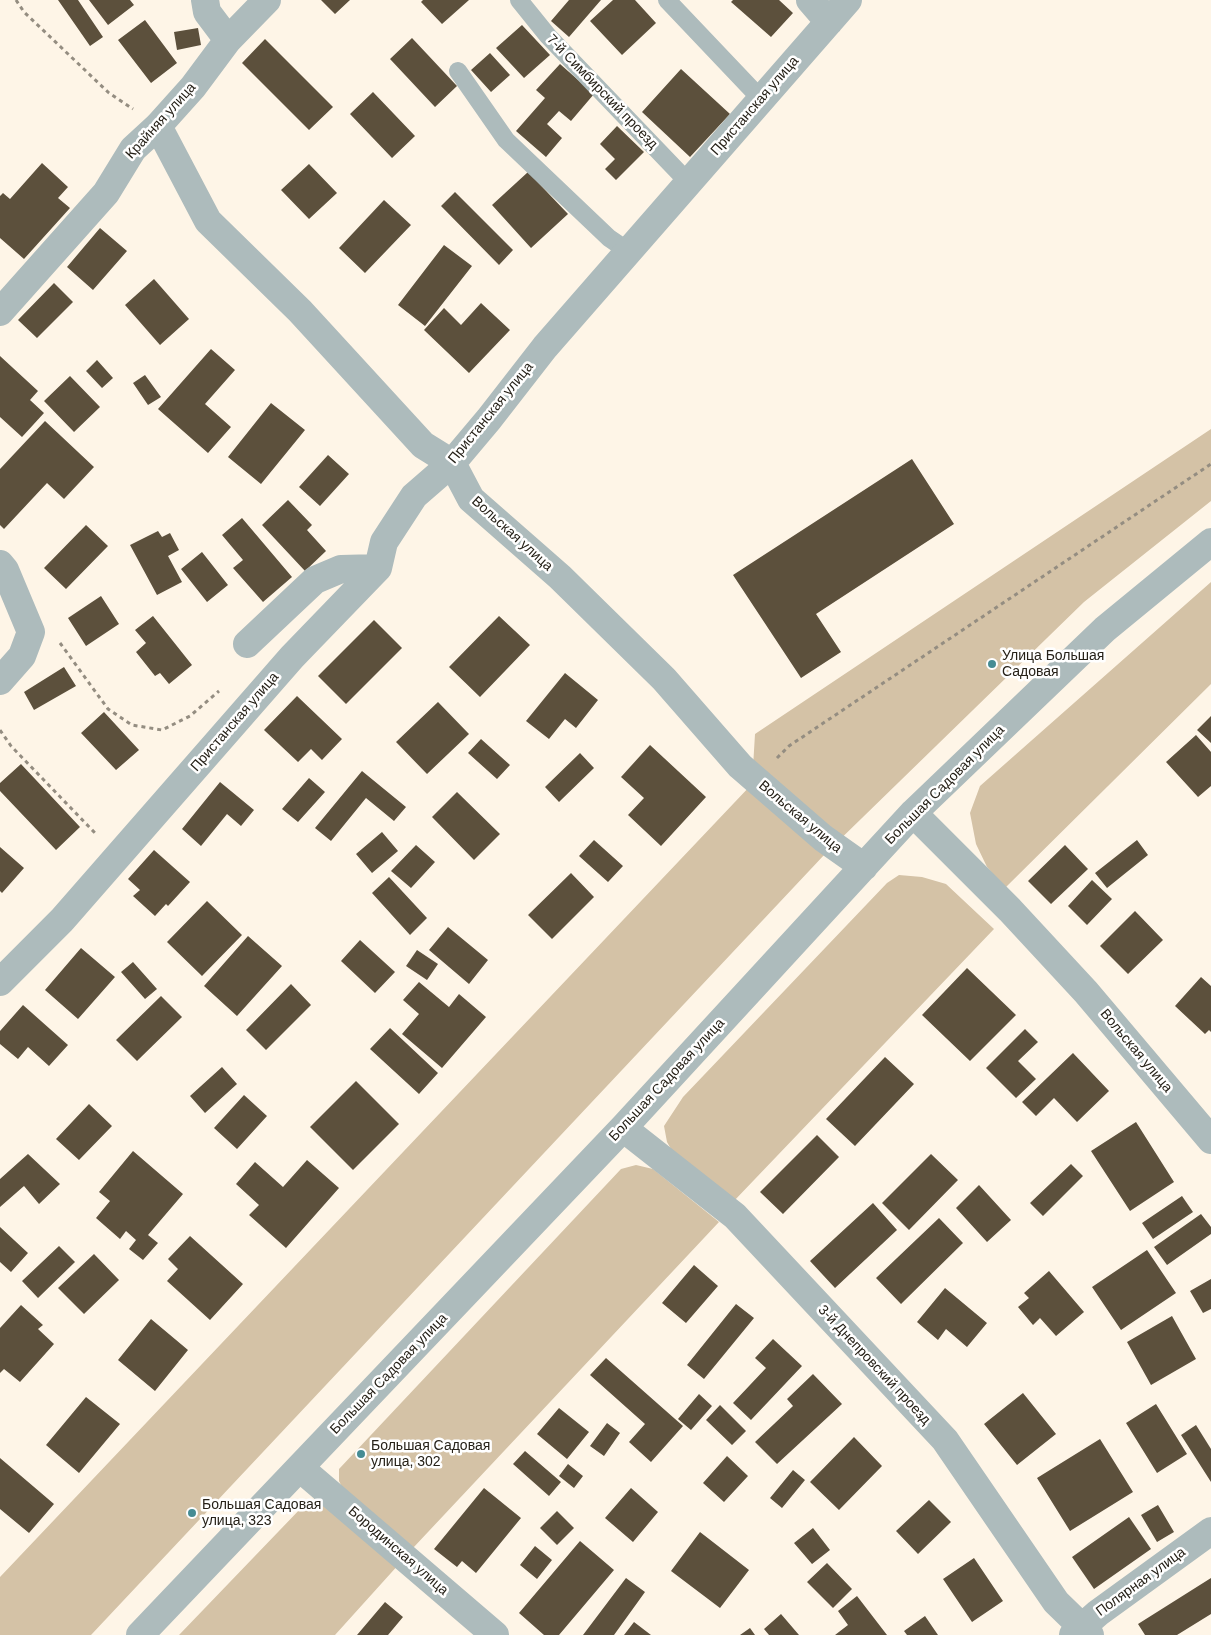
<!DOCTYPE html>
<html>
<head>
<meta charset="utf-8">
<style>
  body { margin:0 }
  canvas { display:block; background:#fef5e7 }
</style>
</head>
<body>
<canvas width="1211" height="1635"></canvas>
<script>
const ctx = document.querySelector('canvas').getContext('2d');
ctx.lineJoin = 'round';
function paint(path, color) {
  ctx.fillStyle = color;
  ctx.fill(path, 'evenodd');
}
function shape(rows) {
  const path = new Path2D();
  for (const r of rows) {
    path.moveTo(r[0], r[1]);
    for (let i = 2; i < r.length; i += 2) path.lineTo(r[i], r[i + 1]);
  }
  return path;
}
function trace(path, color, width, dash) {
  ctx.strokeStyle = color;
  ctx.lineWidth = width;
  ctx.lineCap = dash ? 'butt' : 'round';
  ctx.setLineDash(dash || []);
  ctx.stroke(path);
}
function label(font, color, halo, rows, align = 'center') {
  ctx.font = font + ' Arial,sans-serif';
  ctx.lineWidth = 5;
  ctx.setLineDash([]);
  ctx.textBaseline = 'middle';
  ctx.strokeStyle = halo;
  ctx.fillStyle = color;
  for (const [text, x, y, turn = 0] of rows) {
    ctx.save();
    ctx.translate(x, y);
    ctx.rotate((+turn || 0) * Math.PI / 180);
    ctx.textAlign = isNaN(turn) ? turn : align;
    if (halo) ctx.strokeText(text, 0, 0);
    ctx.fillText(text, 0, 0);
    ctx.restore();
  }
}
const green = shape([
  [1211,429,1211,501,1084,602,825,854,91,1635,0,1635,0,1577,752,784,755,734],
  [1211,582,1211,684,1005,888,987,867,976,844,970,813,980,786],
  [899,875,922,877,946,884,994,929,733,1202,675,1156,667,1142,664,1126,683,1097,887,883],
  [636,1165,653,1169,719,1222,413,1548,344,1491,339,1481,339,1469,621,1169],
  [315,1504,331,1505,400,1563,335,1635,179,1635,303,1506]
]);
const building = shape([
  [58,0,78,0,103,37,90,46],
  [89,0,130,0,134,5,108,25],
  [321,0,350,0,335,14],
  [423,0,469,0,442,24,421,2],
  [569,0,601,0,569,37,551,21],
  [613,0,635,0,656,23,622,55,590,21],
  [733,0,779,0,793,13,771,37,731,2],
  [145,20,177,63,151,83,118,40],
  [522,25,550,55,524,78,496,48],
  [198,28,201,45,177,50,174,32],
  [412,38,457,86,435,107,390,59],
  [265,39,333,107,309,130,242,63],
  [490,53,510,75,491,92,471,70],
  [560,64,594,94,571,121,559,111,547,124,562,138,546,157,516,131,545,98,536,90],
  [681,69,730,114,690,157,642,112],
  [373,92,415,136,392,158,350,114],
  [617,126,644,152,616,180,605,169,615,159,600,144],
  [42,163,68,187,58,198,70,208,24,259,0,238,0,196,3,193,10,199],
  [309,164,337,193,309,219,281,190],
  [528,172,568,214,531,248,492,205],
  [455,192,513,250,499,265,441,206],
  [384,200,411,225,365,273,339,248],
  [100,228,127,251,93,290,67,267],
  [444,245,472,266,425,326,398,305],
  [154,279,189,319,160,345,125,305],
  [54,283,73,302,37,338,18,320],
  [481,303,510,330,469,373,424,330,444,308,461,325],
  [211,349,235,370,205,404,231,427,208,453,158,409],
  [0,356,38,391,30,400,44,413,22,437,0,417],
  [97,360,113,378,102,388,86,371],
  [145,375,161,397,148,405,133,383],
  [70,376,100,407,74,432,44,401],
  [271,403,305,430,261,484,228,457],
  [45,421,94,467,64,499,47,483,4,529,0,525,0,469],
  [328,455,349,474,320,506,299,487],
  [912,459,954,524,816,614,841,652,801,678,733,575],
  [288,500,312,525,307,530,326,551,305,571,262,525],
  [242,518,292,577,263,602,233,568,243,560,222,535],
  [86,525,108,546,66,589,44,568],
  [158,531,162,537,170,533,179,550,168,556,182,582,157,595,130,545],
  [202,552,228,585,207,602,181,569],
  [101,596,119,624,86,646,68,618],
  [153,616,192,665,169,684,160,673,155,676,136,652,146,643,135,630],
  [499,616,530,645,480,697,449,667],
  [374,620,402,648,346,704,318,676],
  [64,667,76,686,34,710,24,692],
  [565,673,598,700,576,728,565,719,549,739,526,721],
  [297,696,342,739,322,760,311,749,298,762,264,730],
  [438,702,469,734,427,774,396,742],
  [104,712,139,750,116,770,81,733],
  [1211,716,1211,743,1197,730],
  [1196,735,1211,752,1211,786,1198,797,1166,762],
  [481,739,510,765,497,779,468,753],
  [650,745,706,797,661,846,628,815,644,798,621,777],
  [580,753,594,768,559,802,545,787],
  [21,764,80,827,56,850,0,791,0,783],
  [362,771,406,807,394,821,366,798,331,841,315,828],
  [309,778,325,792,298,822,282,809],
  [220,782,254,810,241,826,227,814,201,846,182,829],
  [457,792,500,834,474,860,432,817],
  [382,832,398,851,372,873,356,854],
  [594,840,623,866,608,882,579,856],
  [1137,840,1148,855,1107,888,1095,873],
  [416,845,435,862,411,888,391,871],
  [1065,845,1088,869,1051,904,1028,881],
  [0,847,24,868,2,893,0,891],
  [154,850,190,882,168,906,166,904,155,916,133,896,140,890,128,879],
  [571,873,594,897,552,939,528,915],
  [389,877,427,918,410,935,372,893],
  [1092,880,1112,899,1087,925,1068,906],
  [207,901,242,935,202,976,167,942],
  [1135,911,1163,940,1128,974,1100,946],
  [448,927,488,960,469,984,429,950],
  [248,936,282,966,237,1016,204,986],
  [360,940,395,972,375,993,341,961],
  [81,948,115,977,78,1019,45,990],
  [417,950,438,964,427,980,406,966],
  [133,962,157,989,145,999,121,972],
  [967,968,1016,1015,970,1061,922,1015],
  [1201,977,1211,986,1211,1032,1209,1030,1205,1034,1175,1006],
  [419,982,449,1007,459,994,486,1017,442,1068,402,1034,419,1014,403,1000],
  [291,984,311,1005,266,1050,246,1030],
  [161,996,182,1017,137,1061,116,1040],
  [23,1005,68,1045,49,1066,28,1047,18,1059,0,1044,0,1031],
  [390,1028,438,1073,419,1094,370,1049],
  [1025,1029,1038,1042,1018,1061,1036,1079,1016,1098,986,1068],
  [1073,1053,1109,1091,1077,1122,1054,1098,1036,1116,1022,1102],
  [885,1057,914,1084,855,1146,826,1119],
  [222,1067,237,1084,205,1113,190,1096],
  [356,1081,399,1124,353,1170,310,1127],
  [244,1095,267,1116,237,1149,214,1128],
  [89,1104,112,1126,79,1160,56,1139],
  [1136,1122,1174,1182,1130,1211,1091,1151],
  [817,1135,839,1157,783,1214,760,1192],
  [133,1151,183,1194,148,1235,158,1243,143,1260,129,1249,136,1240,126,1231,120,1239,96,1218,110,1201,99,1192],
  [28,1154,60,1184,39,1204,24,1186,0,1207,0,1179],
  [931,1154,958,1180,909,1230,882,1203],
  [307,1160,339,1188,286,1248,249,1215,259,1205,236,1184,255,1162,283,1187],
  [1071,1164,1083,1176,1043,1216,1030,1203],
  [979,1185,1011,1220,987,1242,956,1208],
  [1182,1196,1193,1212,1153,1239,1142,1223],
  [873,1203,897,1230,835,1288,810,1261],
  [1201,1214,1211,1227,1211,1234,1167,1265,1154,1247],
  [939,1218,963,1243,901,1304,876,1278],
  [0,1227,28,1253,11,1272,0,1262],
  [190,1236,243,1284,210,1320,167,1281,178,1269,168,1259],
  [59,1246,75,1262,38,1298,22,1281],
  [1147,1250,1176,1293,1121,1330,1092,1287],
  [94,1254,119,1280,84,1314,58,1288],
  [694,1265,718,1286,686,1323,662,1303],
  [1049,1271,1084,1312,1056,1336,1040,1318,1033,1325,1018,1307,1029,1298,1024,1293],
  [1211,1279,1211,1309,1203,1313,1190,1291],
  [945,1288,987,1323,967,1347,946,1329,938,1340,917,1322],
  [736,1304,754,1318,704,1379,687,1365],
  [21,1305,43,1325,38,1329,54,1344,20,1382,4,1369,0,1373,0,1328],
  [1172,1316,1196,1359,1151,1385,1127,1342],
  [151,1319,188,1350,155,1391,118,1360],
  [773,1339,802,1366,751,1420,733,1403,766,1368,755,1358],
  [606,1358,683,1426,651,1462,629,1442,645,1424,590,1375],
  [813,1374,842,1404,777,1464,755,1442,793,1406,787,1399],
  [1023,1393,1056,1434,1017,1465,984,1424],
  [699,1394,712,1406,691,1430,678,1419],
  [86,1397,120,1424,79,1473,46,1445],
  [1156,1404,1187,1454,1157,1473,1126,1423],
  [720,1405,746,1431,732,1445,706,1420],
  [559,1408,589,1432,567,1459,537,1434],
  [607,1423,620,1433,604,1456,590,1446],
  [1196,1425,1211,1449,1211,1482,1181,1435],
  [854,1437,882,1466,839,1510,810,1482],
  [1100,1439,1133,1492,1070,1531,1037,1478],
  [525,1451,561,1482,549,1496,513,1464],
  [727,1456,748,1476,724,1502,703,1483],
  [0,1458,54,1504,29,1533,0,1509],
  [568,1464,583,1476,574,1488,559,1476],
  [793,1470,805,1480,782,1508,770,1498],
  [484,1488,521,1518,476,1573,462,1561,457,1567,434,1549],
  [631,1488,658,1512,633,1542,605,1518],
  [929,1500,951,1522,918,1554,896,1531],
  [1158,1505,1174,1532,1157,1542,1141,1515],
  [557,1511,574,1528,557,1545,540,1528],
  [1129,1517,1151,1549,1094,1589,1072,1557],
  [813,1528,830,1550,812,1564,794,1543],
  [700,1532,749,1570,720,1608,671,1571],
  [580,1541,614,1570,559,1635,544,1635,519,1613],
  [535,1546,552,1560,537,1579,520,1565],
  [974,1558,1003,1601,972,1622,943,1579],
  [827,1563,852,1589,833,1608,807,1582],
  [626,1578,645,1592,614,1635,583,1635],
  [1211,1578,1211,1614,1177,1635,1145,1635,1138,1624],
  [857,1596,887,1635,835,1635,848,1625,838,1611],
  [385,1602,403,1617,388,1635,357,1635],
  [781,1614,799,1635,769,1635,764,1629],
  [925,1616,938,1635,907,1635,904,1631],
  [634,1622,651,1635,624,1635],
  [750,1628,755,1635,740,1635]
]);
const path = shape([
  [16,0,24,12,109,93,133,109],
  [60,643,108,709,132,725,162,730,190,716,219,691],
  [0,730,11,746,96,834],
  [777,758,789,746,1211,464]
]);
const service = shape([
  [519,0,548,36,688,182],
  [667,0,761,99],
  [458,71,506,140,609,238,628,251]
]);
const minor = shape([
  [205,0,207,12,228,40],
  [810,0,829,22],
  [158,126,208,221,300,311,423,445,452,463,471,499,560,577,664,679,740,766,823,838,864,867],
  [0,312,106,193,133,149,158,126,193,87,228,40,267,0],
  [0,564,5,570,31,632,22,656,0,681],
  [247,644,315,580,341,569,378,568],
  [913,813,1010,910,1086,992,1211,1140],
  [0,982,62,920,292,657,378,568,384,542,414,496,452,463,489,419,545,347,848,0],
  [623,1128,735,1216,945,1440,1056,1602,1090,1635],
  [300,1468,495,1635],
  [140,1635,623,1128,913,813,1105,629,1211,542],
  [1073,1635,1098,1613,1211,1531]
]);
const markers = [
  [992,664,5,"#458c94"],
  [361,1454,5,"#458c94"],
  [192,1513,5,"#458c94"]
];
const streetNames = [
  ["7-й Симбирский проезд",602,92,46],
  ["Пристанская улица",755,106,-49],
  ["Крайняя улица",161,121,-48],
  ["Пристанская улица",491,413,-51],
  ["Вольская улица",512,534,42],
  ["Пристанская улица",235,722,-49],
  ["Большая Садовая улица",945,785,-45],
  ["Вольская улица",800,817,40],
  ["Вольская улица",1136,1051,50],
  ["Большая Садовая улица",667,1080,-47],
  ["3-й Днепровский проезд",874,1365,47],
  ["Большая Садовая улица",389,1374,-46],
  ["Бородинская улица",398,1551,41],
  ["Полярная улица",1141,1582,-36]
];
const poiNames = [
  ["Улица Большая",1002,656],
  ["Садовая",1002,672],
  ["Большая Садовая",371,1446],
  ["улица, 302",371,1462],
  ["Большая Садовая",202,1505],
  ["улица, 323",202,1521]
];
paint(green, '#d4c2a6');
paint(building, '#5c503c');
trace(path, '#948d81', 3, [4, 4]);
trace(service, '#adbbbc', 18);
trace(minor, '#adbbbc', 28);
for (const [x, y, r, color] of markers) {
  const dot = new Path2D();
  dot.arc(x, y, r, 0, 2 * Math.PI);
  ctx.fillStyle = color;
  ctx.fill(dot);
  trace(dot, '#fff', 2);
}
label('14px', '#262118', '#fff', streetNames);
label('14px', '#262118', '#fff', poiNames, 'left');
</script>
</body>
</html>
